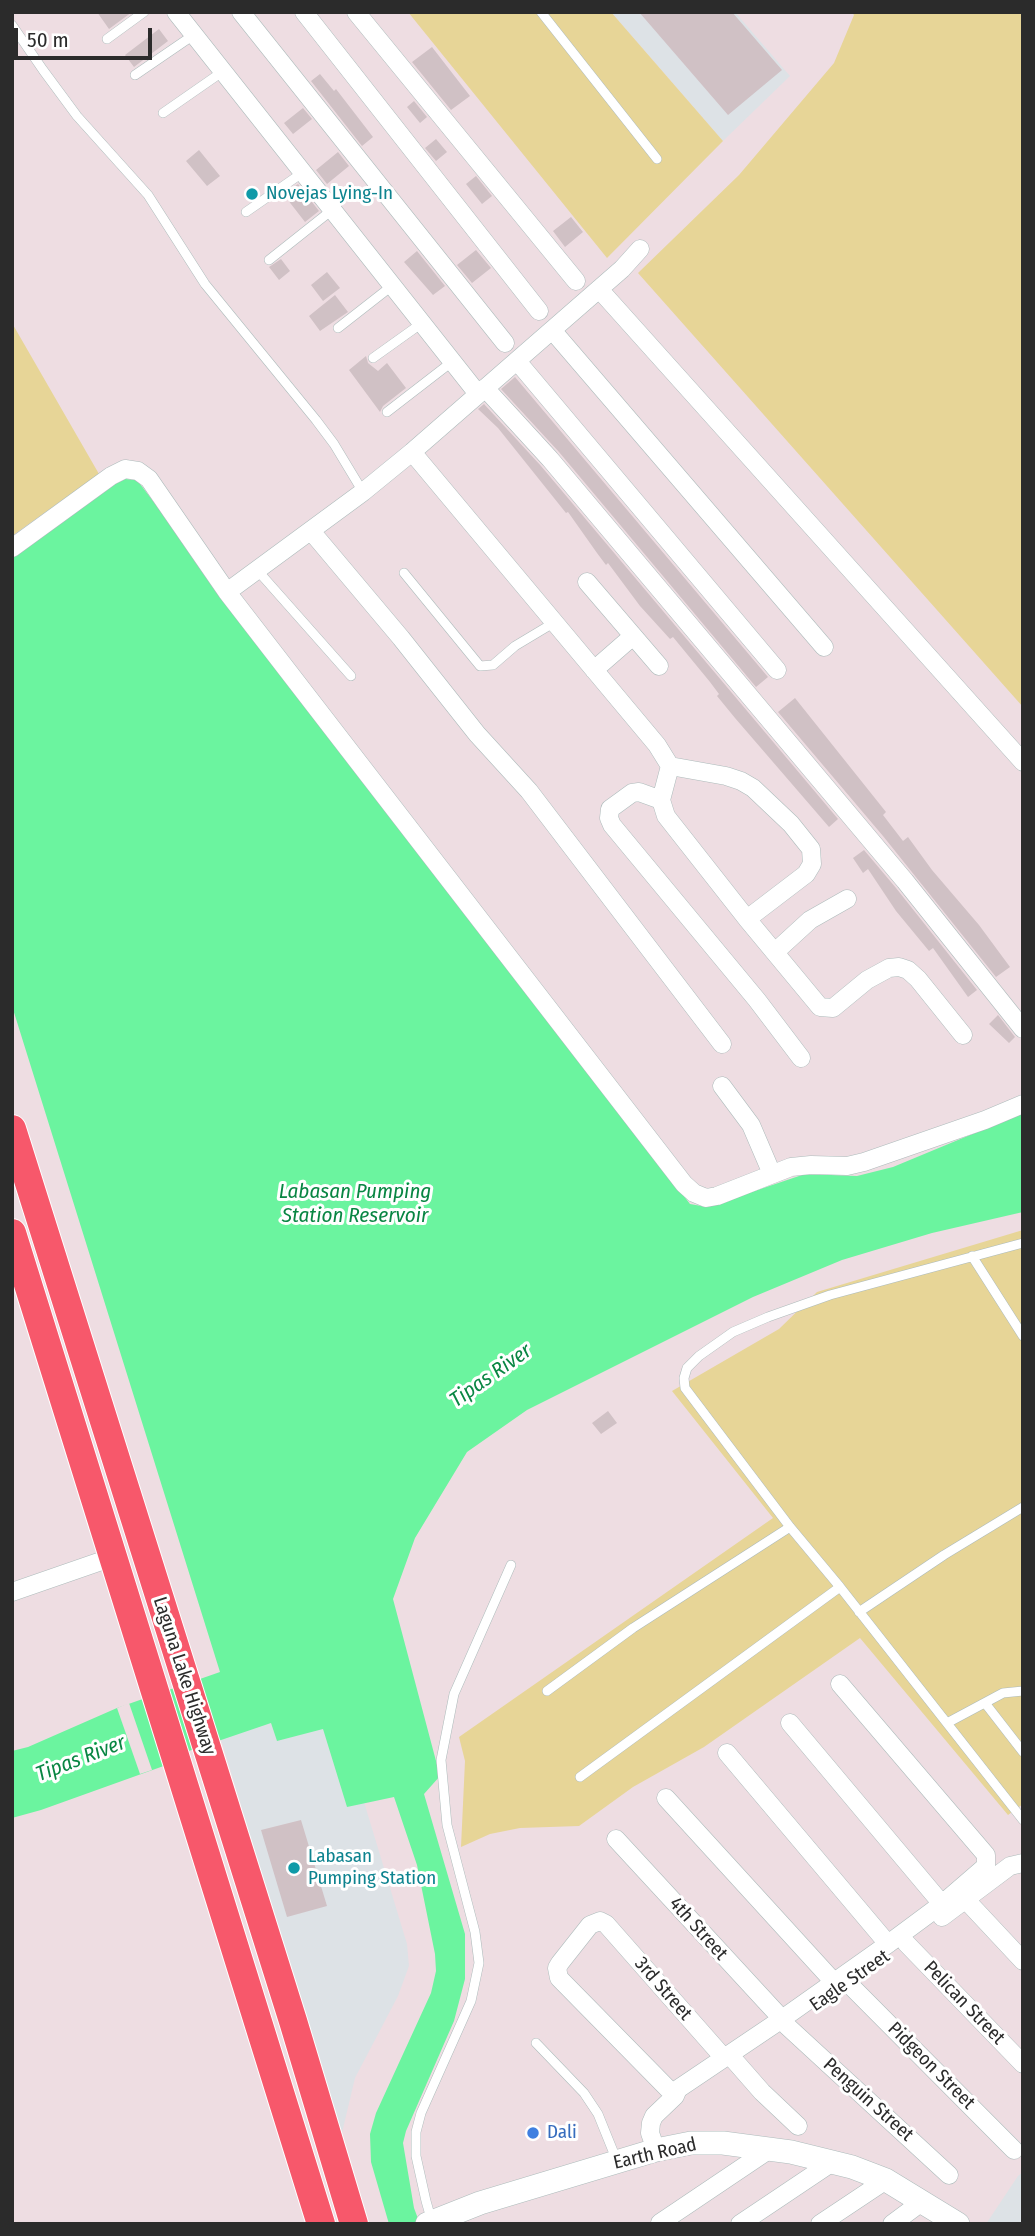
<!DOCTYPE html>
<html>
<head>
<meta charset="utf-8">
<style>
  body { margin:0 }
  #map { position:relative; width:1035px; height:2236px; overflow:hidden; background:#eedde2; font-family:"Fira Sans Condensed",sans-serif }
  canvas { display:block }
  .frame { position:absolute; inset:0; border:14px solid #2b2b2b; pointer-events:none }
  .scale { position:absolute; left:14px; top:28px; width:138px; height:32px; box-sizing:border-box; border:4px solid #2b2b2b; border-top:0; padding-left:9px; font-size:21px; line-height:24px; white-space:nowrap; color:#2b2b2b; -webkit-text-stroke:5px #fff; paint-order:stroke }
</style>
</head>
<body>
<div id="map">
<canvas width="1035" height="2236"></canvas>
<div class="frame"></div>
<div class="scale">50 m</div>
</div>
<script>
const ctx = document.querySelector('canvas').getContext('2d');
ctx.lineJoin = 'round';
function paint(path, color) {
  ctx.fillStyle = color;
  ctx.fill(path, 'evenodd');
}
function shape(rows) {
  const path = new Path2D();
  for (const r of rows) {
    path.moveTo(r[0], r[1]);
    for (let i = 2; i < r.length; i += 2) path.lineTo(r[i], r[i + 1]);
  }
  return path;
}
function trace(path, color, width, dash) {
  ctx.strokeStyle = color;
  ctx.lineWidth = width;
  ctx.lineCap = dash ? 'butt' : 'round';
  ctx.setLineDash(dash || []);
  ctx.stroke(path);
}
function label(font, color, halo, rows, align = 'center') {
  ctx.font = font + ' "Fira Sans Condensed",sans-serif';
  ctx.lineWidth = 6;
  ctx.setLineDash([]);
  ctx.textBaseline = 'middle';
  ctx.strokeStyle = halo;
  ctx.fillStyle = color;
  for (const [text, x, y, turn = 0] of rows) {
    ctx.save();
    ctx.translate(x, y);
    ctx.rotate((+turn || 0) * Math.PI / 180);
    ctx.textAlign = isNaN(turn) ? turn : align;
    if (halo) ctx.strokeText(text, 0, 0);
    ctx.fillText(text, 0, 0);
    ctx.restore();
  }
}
const industrial = shape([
  [611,12,735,12,790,76,723,141],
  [271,1723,277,1741,323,1728,347,1807,364,1802,407,1944,409,1966,398,1996,355,2078,341,2137,221,1739],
  [1023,2172,1023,2224,986,2224,1018,2176]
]);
const green = shape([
  [408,12,611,12,723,141,607,258],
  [852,12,1023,12,1023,707,638,273,739,175,834,63,854,15],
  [12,323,99,474,12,536],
  [1023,1230,1023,1804,1008,1815,860,1638,704,1747,633,1787,579,1826,520,1828,490,1834,461,1847,465,1761,459,1737,773,1518,672,1391,779,1329,817,1292]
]);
const water = shape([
  [125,479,137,480,690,1204,707,1207,805,1174,857,1176,893,1167,1023,1113,1023,1212,932,1233,842,1260,753,1297,527,1410,467,1452,415,1538,393,1599,440,1776,424,1794,465,1934,465,1979,454,2021,406,2131,403,2143,414,2208,420,2224,389,2224,371,2162,370,2134,376,2113,431,1993,436,1971,435,1954,417,1865,394,1797,347,1807,323,1729,277,1741,271,1723,180,1754,172,1763,41,1810,12,1818,12,1751,28,1747,117,1708,220,1672,12,1006,12,558,113,485]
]);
const pier = shape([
  [129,1703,152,1770,140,1774,117,1708]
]);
const building = shape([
  [97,12,132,12,109,29],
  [639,12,732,12,782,70,728,115],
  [159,29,168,41,134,67,125,55],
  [432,47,470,96,451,110,412,62],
  [320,74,334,91,336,89,373,137,362,146,311,81],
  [414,101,427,117,420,123,407,107],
  [303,108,312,119,293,134,284,123],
  [436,139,447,152,436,161,425,148],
  [199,150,220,176,207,186,186,161],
  [338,152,349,166,327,184,316,170],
  [476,176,492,196,482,204,466,184],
  [298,184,319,211,305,222,284,195],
  [571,217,583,232,565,247,553,231],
  [476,250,491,268,472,283,457,265],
  [417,251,445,286,433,295,404,262],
  [281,259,290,271,279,280,269,267],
  [327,272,340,288,323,301,311,285],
  [335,295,348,312,320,331,309,316],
  [366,356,368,363,378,371,387,363,406,388,383,406,380,412,349,370],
  [515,377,768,677,756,687,559,452,501,389],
  [484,404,541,466,838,819,829,827,735,718,717,696,719,694,710,682,673,637,670,639,640,606,608,563,606,565,597,553,568,512,566,513,498,428,478,409],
  [795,698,886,812,883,815,903,841,908,837,932,870,979,925,1010,967,996,977,883,836,778,712],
  [864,850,896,888,977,990,968,997,933,948,929,951,896,911,868,869,863,873,853,858],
  [998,1015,1015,1037,1009,1043,989,1024],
  [608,1411,617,1423,601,1434,592,1423],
  [301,1820,327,1906,287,1917,261,1830]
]);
const service = shape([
  [541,12,657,159],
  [12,25,43,70,77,116,148,195,205,284,316,420,334,444,363,492],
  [107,39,144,12],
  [135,75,195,34],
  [163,113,222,72],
  [246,212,302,173],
  [269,260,332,210],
  [338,328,393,285],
  [373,358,422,323],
  [387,412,453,361],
  [258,571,351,676],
  [404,573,480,666,493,665,515,646,555,622],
  [1023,1243,830,1295,768,1317,733,1332,699,1356,687,1368,684,1378,685,1388,790,1527,840,1587,1023,1820],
  [972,1256,1023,1336],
  [859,1612,944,1555,1023,1507],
  [547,1691,633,1628,790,1527],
  [985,1703,1023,1752],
  [947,1723,1003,1693,1023,1691],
  [580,1777,840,1587],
  [536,2043,584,2093,598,2114,617,2161],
  [432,2222,426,2201,416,2156,416,2132,421,2113,471,2001,479,1963,475,1932,447,1825,441,1760,454,1694,511,1565]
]);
const minor = shape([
  [176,12,478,394],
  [241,12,505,343],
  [304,12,539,311],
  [356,12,576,281],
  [599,289,1023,762],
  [552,330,824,647],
  [517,361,777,670],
  [485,388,550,459,905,881,1023,1029],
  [412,452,657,745,670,766,661,800,666,816,747,919,820,1007,833,1008,867,980,889,968,899,967,908,970,918,979,963,1035],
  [311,531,401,638,477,734,529,791,722,1044],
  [12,548,111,476,125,469,138,471,149,479,227,592,684,1184,694,1193,706,1198,717,1196,791,1167,811,1165,847,1166,864,1162,985,1120,1023,1104],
  [587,582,659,666],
  [227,592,363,492,412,452,622,269,640,249],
  [594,670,633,636],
  [670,766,726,776,741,781,753,788,791,824,811,849,812,864,806,874,747,919],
  [661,800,639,792,632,793,610,809,609,818,612,825,757,1000,801,1058],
  [775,952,810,920,847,899],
  [722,1086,751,1125,772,1174],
  [12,1592,113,1557],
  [790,1723,942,1904],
  [727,1753,888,1944],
  [666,1798,833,1981],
  [616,1839,782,2019],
  [966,1900,1023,1961],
  [942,1917,1010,1866,1023,1863],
  [906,1943,1023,2064],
  [848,1983,1014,2150],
  [787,2026,949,2175],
  [734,2060,762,2092,798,2126],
  [675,2096,559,1978,557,1968,560,1963,590,1925,600,1921,606,1924,724,2058],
  [656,2150,650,2133,651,2123,654,2116,675,2096,678,2089,782,2019,888,1944,942,1904,986,1866,986,1855,840,1684],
  [660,2223,770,2149],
  [740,2224,834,2161],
  [820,2224,886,2180],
  [892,2224,923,2201]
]);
const tertiary = shape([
  [427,2224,480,2203,656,2150,691,2143,723,2143,791,2152,852,2167,886,2180,958,2224]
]);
const primary = shape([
  [12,1129,293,2021,354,2224],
  [12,1233,321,2224]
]);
const markers = [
  [252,194,7,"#0f9aa8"],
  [294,1868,7,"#0f9aa8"],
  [533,2133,7,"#3f7fe0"]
];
const cultureNames = [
  ["Novejas Lying-In",266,194],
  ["Labasan",308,1857],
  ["Pumping Station",308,1879]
];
const streetNames = [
  ["Laguna Lake Highway",184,1676,72],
  ["4th Street",698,1929,48],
  ["Eagle Street",850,1981,-35],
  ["3rd Street",663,1989,49],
  ["Pelican Street",964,2003,46],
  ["Pidgeon Street",931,2066,45],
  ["Penguin Street",868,2100,42],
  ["Earth Road",655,2154,-13]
];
const shopNames = [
  ["Dali",547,2133]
];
const waterNames = [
  ["Labasan Pumping",355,1192],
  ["Station Reservoir",355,1216],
  ["Tipas River",491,1376,-35],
  ["Tipas River",81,1759,-21]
];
paint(industrial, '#dde2e6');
paint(green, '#e7d597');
paint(water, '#6bf49f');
paint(pier, '#eedde2');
paint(building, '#d0c1c5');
trace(service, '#adbbbb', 10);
trace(minor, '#adbbbb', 19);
trace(tertiary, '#adbbbb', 24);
trace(primary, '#fff', 30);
trace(service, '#fff', 9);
trace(minor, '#fff', 18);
trace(tertiary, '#fff', 23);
trace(primary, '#f7586b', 28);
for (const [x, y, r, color] of markers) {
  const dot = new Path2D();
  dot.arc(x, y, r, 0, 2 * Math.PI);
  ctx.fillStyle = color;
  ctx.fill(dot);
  trace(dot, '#fff', 2.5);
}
label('19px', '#0d838f', '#fff', cultureNames, 'left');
label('19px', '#2b2b2b', '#fff', streetNames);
label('19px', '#366cbe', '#fff', shopNames, 'left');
label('italic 21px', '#098643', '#fff', waterNames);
</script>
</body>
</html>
